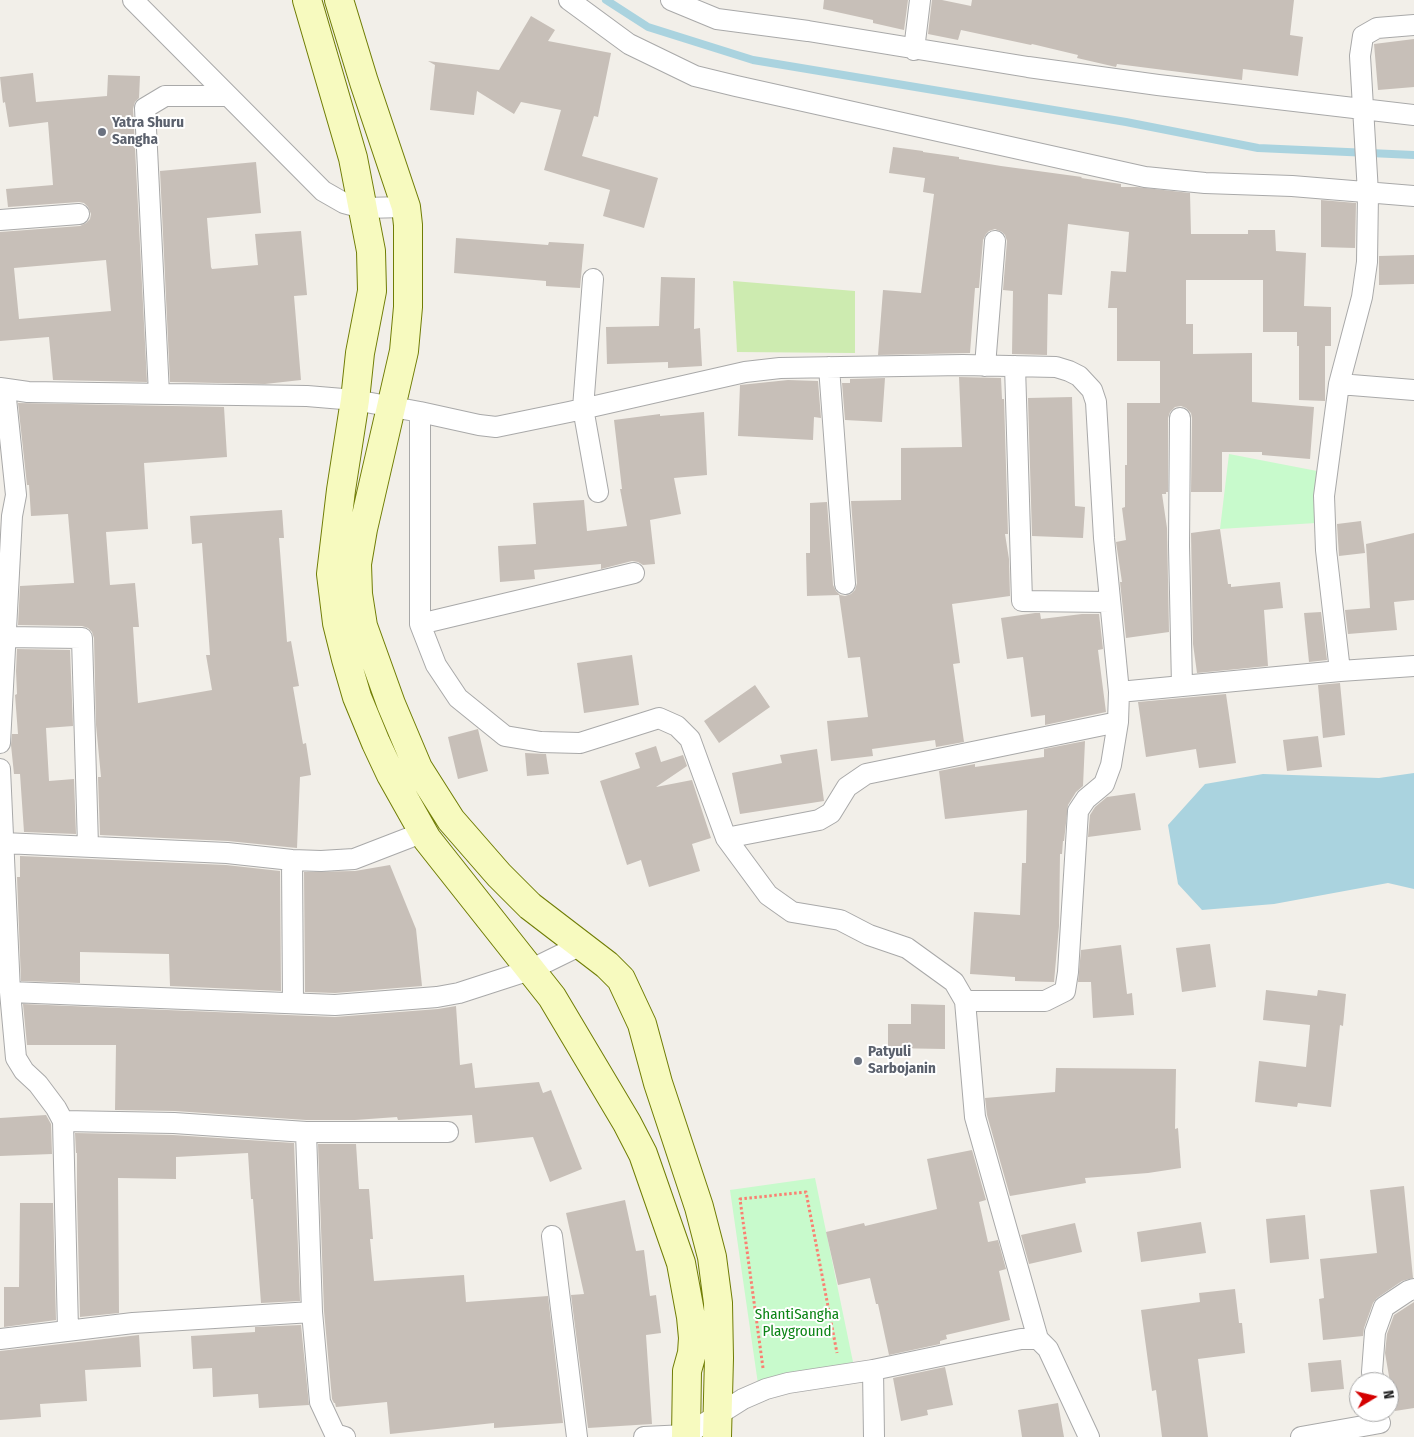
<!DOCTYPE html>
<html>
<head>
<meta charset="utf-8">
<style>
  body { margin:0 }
  #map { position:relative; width:1414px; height:1437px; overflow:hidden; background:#f2efe9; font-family:"Fira Sans Condensed",sans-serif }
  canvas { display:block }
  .north { position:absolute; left:1349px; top:1372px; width:50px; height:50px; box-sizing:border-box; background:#fff; border:1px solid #a7a7a7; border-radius:50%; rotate:81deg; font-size:14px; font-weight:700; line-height:20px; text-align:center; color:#222 }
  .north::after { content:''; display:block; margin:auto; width:18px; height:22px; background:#d40000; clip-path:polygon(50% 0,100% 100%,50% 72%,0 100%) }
</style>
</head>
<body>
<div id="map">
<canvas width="1414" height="1437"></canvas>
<div class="north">N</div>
</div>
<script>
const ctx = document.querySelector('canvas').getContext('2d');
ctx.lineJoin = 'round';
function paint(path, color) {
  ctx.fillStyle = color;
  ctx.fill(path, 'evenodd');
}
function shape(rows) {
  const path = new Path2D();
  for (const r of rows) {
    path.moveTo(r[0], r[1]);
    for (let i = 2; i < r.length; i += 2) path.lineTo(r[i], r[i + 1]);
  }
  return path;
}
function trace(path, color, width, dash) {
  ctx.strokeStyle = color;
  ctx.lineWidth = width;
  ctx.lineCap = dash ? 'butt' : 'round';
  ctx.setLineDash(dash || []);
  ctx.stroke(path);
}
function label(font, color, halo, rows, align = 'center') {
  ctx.font = font + ' "Fira Sans Condensed",sans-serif';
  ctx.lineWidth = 4;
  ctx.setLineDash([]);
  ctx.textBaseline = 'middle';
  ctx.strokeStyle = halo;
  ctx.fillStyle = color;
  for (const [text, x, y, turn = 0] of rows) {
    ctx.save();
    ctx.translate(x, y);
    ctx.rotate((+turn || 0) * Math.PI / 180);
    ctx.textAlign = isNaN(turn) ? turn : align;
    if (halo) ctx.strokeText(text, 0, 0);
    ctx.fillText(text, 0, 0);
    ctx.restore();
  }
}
const grass = shape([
  [733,281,855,291,855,353,737,352]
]);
const park = shape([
  [1229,454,1317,471,1316,523,1220,529],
  [815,1178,853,1362,758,1384,730,1190]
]);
const water = shape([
  [1414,773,1414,889,1388,883,1274,904,1202,910,1178,884,1168,825,1205,784,1263,774,1379,778]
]);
const stream = shape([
  [606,0,648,27,753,60,1126,122,1258,148,1414,155]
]);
const building = shape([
  [824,0,908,0,904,30,873,23,873,20,823,9],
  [932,0,942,0,971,6,972,0,1294,0,1290,35,1303,37,1298,76,1243,69,1242,80,1117,64,1116,67,1077,58,1078,55,1032,44,1031,45,961,30,958,40,928,34],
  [531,16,555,30,548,41,611,53,598,117,594,116,582,156,658,178,644,228,603,216,610,190,544,170,561,110,521,102,514,114,477,91,474,115,430,110,435,65,428,61,499,70],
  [1414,39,1414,87,1378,90,1374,44],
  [33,73,36,102,107,96,108,75,140,76,139,98,135,102,133,109,147,382,53,380,49,337,0,341,0,232,80,226,86,223,90,219,91,214,88,207,84,203,79,202,8,207,6,189,53,185,48,122,9,127,5,102,3,103,0,77],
  [106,260,111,311,19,319,14,268],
  [893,147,923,151,923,152,959,157,959,159,1001,166,1082,177,1081,178,1121,184,1121,187,1137,187,1190,193,1191,234,1248,234,1248,230,1275,230,1276,251,1306,253,1304,306,1331,307,1331,346,1325,346,1325,401,1299,400,1299,346,1297,346,1297,332,1263,332,1263,280,1186,280,1186,324,1193,324,1193,354,1252,353,1252,402,1314,407,1310,459,1262,455,1262,452,1222,452,1222,492,1191,492,1192,418,1191,413,1186,408,1181,406,1175,407,1170,412,1168,418,1168,492,1166,492,1166,494,1162,494,1167,528,1169,632,1126,638,1120,582,1122,582,1116,542,1126,540,1122,508,1125,507,1125,465,1127,465,1127,403,1160,403,1160,361,1117,361,1117,308,1108,308,1111,271,1126,272,1129,232,1068,224,1062,295,1048,294,1047,355,1012,354,1013,291,1003,290,1007,241,1005,235,1002,232,995,229,989,231,986,234,983,240,979,288,975,288,970,353,878,355,883,290,921,293,934,194,923,192,925,178,889,173],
  [256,162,261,213,207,218,211,267,212,269,258,265,255,234,301,231,307,295,294,296,301,380,265,384,170,382,160,171],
  [1321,200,1356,203,1355,248,1321,247],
  [456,238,548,245,549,242,584,244,580,288,546,286,546,281,454,273],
  [1414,255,1414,284,1379,285,1379,256],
  [661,277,695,278,694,329,700,328,702,366,668,368,668,362,607,364,606,327,659,326],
  [959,377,1001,378,1002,399,1004,399,1008,534,1005,534,1009,559,1010,596,952,604,960,663,953,664,964,742,936,747,935,740,872,749,873,756,831,761,827,721,868,717,860,657,848,658,839,595,807,596,806,553,810,553,810,503,827,502,833,585,836,591,840,595,845,596,851,594,855,590,857,583,851,501,901,500,901,448,962,447],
  [885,378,882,422,845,420,842,383,850,383,850,379],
  [788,380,818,381,821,418,814,417,813,440,738,436,740,385],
  [1072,397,1075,506,1085,507,1083,538,1032,536,1028,398],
  [18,403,224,407,227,457,144,463,148,529,106,532,110,585,135,583,139,627,133,627,138,703,212,690,206,655,210,655,202,543,192,544,190,516,282,510,284,538,279,538,287,642,291,641,299,686,293,687,303,744,306,743,311,775,300,777,297,848,228,841,100,835,98,777,101,777,96,725,94,638,92,632,88,628,82,626,18,625,20,586,74,583,68,514,31,516,29,485,27,485],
  [704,412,707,475,674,478,681,514,650,520,655,564,643,565,638,562,632,561,601,569,601,564,534,570,535,579,500,582,498,546,536,544,533,503,584,500,587,531,627,526,620,489,622,489,614,420,660,414,660,416],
  [1361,521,1365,553,1339,556,1337,524],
  [1220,529,1228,584,1231,584,1231,587,1280,582,1283,608,1264,610,1268,666,1197,673,1193,644,1191,533],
  [1414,533,1414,600,1394,602,1397,630,1348,634,1345,610,1370,608,1366,544],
  [1321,612,1327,660,1309,662,1304,613],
  [1035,613,1040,613,1041,619,1082,614,1099,614,1103,649,1098,650,1106,712,1045,725,1045,715,1031,717,1023,657,1007,659,1001,618],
  [17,649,70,650,73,726,46,728,49,781,74,779,76,834,24,832,20,774,14,774,11,745,12,734,18,734,15,695,17,694,16,671],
  [632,655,639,705,584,713,577,663],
  [1340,683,1345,735,1323,738,1318,685],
  [755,685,770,707,719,743,704,721],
  [1226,694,1236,763,1199,768,1196,749,1146,757,1138,702],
  [478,729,488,771,458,779,448,737],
  [1318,736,1322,767,1287,771,1283,740],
  [1085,741,1083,786,1076,792,1068,805,1064,841,1063,841,1062,854,1060,854,1059,926,1054,982,1015,981,1015,977,970,974,974,912,1020,915,1022,863,1026,863,1027,810,945,819,939,771,975,764,975,767,1044,757,1044,749],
  [656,746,661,762,683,755,687,766,656,787,692,780,711,838,692,844,700,871,649,887,641,860,627,865,600,781,640,768,635,753],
  [817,749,824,801,740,814,732,773,782,763,780,755],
  [525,753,546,754,549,774,527,776],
  [1135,793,1141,830,1088,837,1090,815,1095,807,1107,797],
  [20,856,226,865,280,871,281,991,170,986,169,954,80,952,80,983,21,981,17,877,20,877],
  [390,865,416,929,422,986,335,993,305,992,304,872,355,871],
  [1210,944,1216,987,1182,992,1176,948],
  [1121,945,1127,994,1132,993,1134,1015,1093,1018,1091,982,1078,982,1081,950],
  [1266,990,1317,996,1318,990,1346,994,1343,1026,1340,1025,1331,1107,1298,1103,1297,1107,1255,1102,1259,1061,1306,1067,1310,1025,1263,1020],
  [23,1004,335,1017,438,1009,456,1006,460,1065,472,1063,475,1088,539,1082,543,1093,551,1090,582,1169,550,1182,533,1137,475,1143,472,1115,398,1120,397,1117,355,1120,306,1120,175,1111,115,1110,116,1045,27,1045],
  [911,1004,945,1005,945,1049,888,1048,888,1024,911,1024],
  [1056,1068,1176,1069,1175,1129,1178,1128,1181,1168,1148,1173,1085,1178,1086,1183,1010,1196,987,1115,985,1098,1055,1092],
  [46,1115,51,1124,52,1154,0,1156,0,1118],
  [75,1133,173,1135,294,1143,300,1301,261,1303,253,1199,251,1199,248,1153,176,1157,176,1179,118,1178,119,1313,80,1317,77,1197,77,1153,76,1153],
  [318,1144,356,1144,359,1189,369,1189,373,1239,370,1239,374,1281,464,1275,466,1302,548,1296,563,1423,494,1428,494,1423,390,1434,387,1402,336,1407,335,1403,334,1403,332,1399,324,1311],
  [972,1150,986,1200,979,1202,988,1242,998,1240,1006,1269,999,1271,1010,1320,946,1335,947,1339,940,1341,940,1344,889,1355,878,1304,876,1304,870,1278,838,1285,826,1232,864,1223,865,1226,937,1209,927,1159],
  [1404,1186,1413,1278,1402,1281,1377,1298,1373,1303,1364,1328,1363,1336,1323,1340,1319,1299,1324,1298,1320,1259,1377,1253,1370,1190],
  [625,1200,636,1251,644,1250,650,1296,656,1295,661,1333,646,1335,652,1424,588,1428,571,1295,584,1294,566,1213],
  [20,1203,53,1203,56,1320,4,1327,4,1287,19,1287],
  [1305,1215,1309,1259,1270,1263,1266,1219],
  [1201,1222,1206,1253,1141,1262,1137,1232],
  [1075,1223,1082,1252,1029,1264,1021,1235],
  [1235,1289,1239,1323,1242,1323,1245,1353,1198,1359,1208,1437,1162,1437,1156,1390,1152,1391,1141,1310,1200,1302,1199,1293],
  [1414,1302,1414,1408,1395,1411,1385,1353,1387,1334,1394,1315],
  [301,1325,309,1405,259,1408,258,1394,213,1397,212,1368,193,1369,191,1336,255,1332,255,1327],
  [139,1335,141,1367,85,1370,87,1401,40,1404,41,1417,0,1420,0,1351],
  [1341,1360,1344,1389,1311,1392,1308,1363],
  [945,1367,953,1405,927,1410,928,1415,901,1421,893,1378],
  [1058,1403,1064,1437,1022,1437,1018,1410]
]);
const path = shape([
  [763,1368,740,1199,806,1192,837,1353]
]);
const street = shape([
  [133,0,323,191,344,203,363,208,406,207],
  [569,0,629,44,695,76,736,86,1145,177,1205,183,1292,186,1414,196],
  [671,0,717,19,808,31,1028,67,1158,85,1414,115],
  [914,50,920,0],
  [0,220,79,214],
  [593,279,583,408,598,492],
  [985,366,995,241],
  [1015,366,1022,601,1110,602],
  [829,367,845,584],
  [1339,384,1414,390],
  [0,388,28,392,307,396,355,400,420,412,479,425,496,427,569,412,745,372,780,368,963,365,1056,367,1069,371,1079,376,1092,390,1096,402,1104,538,1119,692],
  [159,394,145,108,165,96,228,96],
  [420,412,420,624,436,665,458,698,505,736,541,742,580,743,659,718,677,726,690,739,726,838,768,895,792,912,840,920,869,935,907,948,954,982,965,1001],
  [1180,418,1179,546,1182,686],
  [420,624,634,573],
  [5,637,82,638,88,846],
  [1340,671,1414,666],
  [0,743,12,516,16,495,5,389],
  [0,769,10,992,16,1058,24,1071,38,1084,56,1108,63,1121,174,1123,306,1132,448,1132],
  [726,838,819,820,831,813,847,787,866,774,1118,722],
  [3,843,227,853,292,860,321,861,354,859,424,832],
  [292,860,293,1003],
  [10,992,335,1005,437,997,459,993,530,970,581,945],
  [63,1121,68,1330],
  [306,1132,312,1312],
  [552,1236,577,1437],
  [0,1339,133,1323,312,1312,320,1402,335,1434,345,1437],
  [1038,1339,975,1117,965,1001,1045,1001,1065,991,1068,972,1078,811,1086,799,1104,784,1111,765,1118,722,1119,692,1340,671,1326,550,1324,496,1339,384,1362,297,1367,262,1368,193,1360,56,1363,36,1377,28,1414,25],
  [873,1370,874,1437],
  [1374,1382,1372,1372,1375,1332,1384,1307,1408,1291,1414,1289],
  [644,1437,686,1435,743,1399,766,1389,788,1383,873,1370,1021,1339,1038,1339,1048,1349,1089,1437],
  [1301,1437,1380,1423]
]);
const secondary = shape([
  [307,0,353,158,371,251,372,291,360,353,355,400,341,490,331,574,337,623,346,659,357,697,376,743,391,775,427,839,552,997,627,1123,643,1154,681,1263,691,1317,693,1338,692,1353,687,1371,686,1437],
  [339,0,364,82,406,207,408,225,408,307,404,351,363,529,357,564,358,594,363,626,391,704,418,768,451,820,499,875,530,906,607,965,621,979,642,1024,658,1083,699,1207,712,1257,718,1303,719,1358,717,1437]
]);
const markers = [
  [102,132,5,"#6b7280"],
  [858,1061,5,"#6b7280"]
];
const worshipNames = [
  ["Yatra Shuru",112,123],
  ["Sangha",112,140],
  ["Patyuli",868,1052],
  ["Sarbojanin",868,1069]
];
const parkNames = [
  ["ShantiSangha",797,1315],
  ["Playground",797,1332]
];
paint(grass, '#cdebb0');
paint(park, '#c8facc');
paint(water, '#aad3df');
trace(stream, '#aad3df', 8);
paint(building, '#c7bfb8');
trace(street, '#a9a9a9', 22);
trace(secondary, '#707d05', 30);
trace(path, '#fa8072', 3, [2.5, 2.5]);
trace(street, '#fff', 20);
trace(secondary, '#f7fabf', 28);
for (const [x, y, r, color] of markers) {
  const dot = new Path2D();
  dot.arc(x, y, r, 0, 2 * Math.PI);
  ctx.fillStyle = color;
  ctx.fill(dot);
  trace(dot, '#fff', 2);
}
label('bold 15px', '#5b616d', '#fff', worshipNames, 'left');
label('15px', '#0c8416', '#fff', parkNames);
</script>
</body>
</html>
